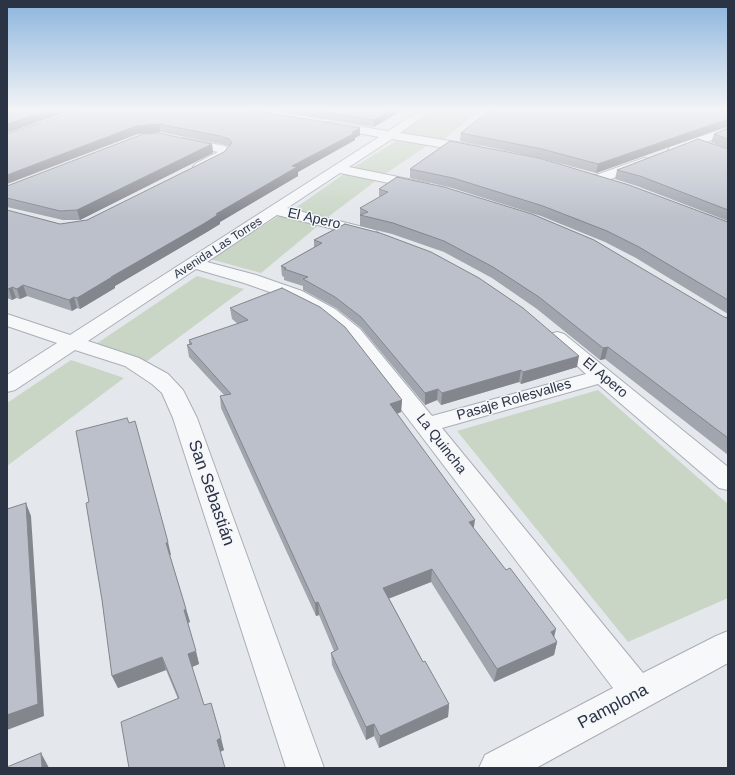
<!DOCTYPE html>
<html>
<head>
<meta charset="utf-8">
<style>
  body { margin:0 }
  #map { position:relative; width:735px; height:775px; overflow:hidden; background:#e4e7ec; font-family:Arial,sans-serif }
  canvas { display:block }
  .frame { position:absolute; inset:0; border:8px solid #2b3445; pointer-events:none }
</style>
</head>
<body>
<div id="map">
<canvas width="735" height="775"></canvas>
<div class="frame"></div>
</div>
<script>
const ctx = document.querySelector('canvas').getContext('2d');
ctx.lineJoin = 'round';
function paint(path, color) {
  ctx.fillStyle = color;
  ctx.fill(path, 'evenodd');
}
function shape(rows) {
  const path = new Path2D();
  for (const r of rows) {
    path.moveTo(r[0], r[1]);
    for (let i = 2; i < r.length; i += 2) path.lineTo(r[i], r[i + 1]);
  }
  return path;
}
function trace(path, color, width, dash) {
  ctx.strokeStyle = color;
  ctx.lineWidth = width;
  ctx.lineCap = dash ? 'butt' : 'round';
  ctx.setLineDash(dash || []);
  ctx.stroke(path);
}
function label(font, color, halo, rows, align = 'center') {
  ctx.font = font + ' Arial,sans-serif';
  ctx.lineWidth = 3;
  ctx.setLineDash([]);
  ctx.textBaseline = 'middle';
  ctx.strokeStyle = halo;
  ctx.fillStyle = color;
  for (const [text, x, y, turn = 0] of rows) {
    ctx.save();
    ctx.translate(x, y);
    ctx.rotate((+turn || 0) * Math.PI / 180);
    ctx.textAlign = isNaN(turn) ? turn : align;
    if (halo) ctx.strokeText(text, 0, 0);
    ctx.fillText(text, 0, 0);
    ctx.restore();
  }
}
const green = shape([
  [435,110,480,110,443,140,400,133],
  [396,141,428,145,384,175,351,169],
  [344,174,377,180,328,217,294,209],
  [282,214,319,225,261,273,210,259],
  [197,276,244,289,147,361,96,344],
  [71,360,124,378,7,466,7,403],
  [598,390,728,504,728,598,628,642,457,431]
]);
const minor = shape([
  [308,110,321,110,301,122,293,122,292,120,293,118,308,110],
  [421,110,433,110,400,133,475,145,479,146,481,149,479,152,475,153,392,139,349,167,428,183,430,186,428,189,423,190,340,173,287,208,375,230,378,233,375,236,370,238,277,215,207,262,256,275,302,291,335,309,360,329,432,416,586,374,547,338,550,334,557,332,564,334,728,467,728,490,719,488,598,384,442,428,643,673,716,636,728,631,728,663,536,768,479,768,485,755,613,688,346,337,321,317,290,299,244,283,196,269,88,341,139,358,168,374,183,390,197,418,324,768,286,768,173,418,162,393,152,384,125,366,75,350,15,390,7,392,7,375,57,343,7,326,7,314,70,335,379,137,326,127,325,125,326,123,330,122,388,131,421,110],
  [728,127,728,134,678,153,674,154,670,153,668,150,670,147,728,127],
  [183,138,225,146,231,151,227,158,203,170,195,170,193,167,195,164,218,152,179,143,177,141,179,139,183,138],
  [644,158,648,159,650,162,648,165,603,182,593,182,591,179,593,176,644,158]
]);
const wall = shape([
  [79,110,360,135,355,138,355,140,298,172,298,176,220,222,220,224,207,232,115,286,115,288,80,309,77,308,72,311,27,296,20,299,16,298,12,300,7,298,7,210,60,224,87,220,224,152,229,146,221,144,160,132,138,134],
  [267,110,403,110,374,127],
  [728,110,728,126,596,173,540,158,460,141,461,133],
  [728,128,728,149,711,142,714,134],
  [212,144,213,153,80,220,63,220,7,207,7,186],
  [728,149,728,221,637,186,615,179,617,170],
  [410,169,728,222,728,314,636,258,605,242,541,216,452,188,410,178],
  [397,177,724,317,728,318,728,455,605,359,600,360,537,309,492,278,444,252,392,234,360,226,360,208,379,197,379,189],
  [345,224,577,367,521,384,519,382,441,405,437,400,425,405,361,328,336,308,303,290,303,286,284,280,284,277,282,276,281,266,314,247,314,240],
  [230,308,402,400,401,412,397,414,474,529,557,642,554,655,494,682,431,582,389,598,423,662,449,704,448,717,379,748,374,736,366,740,332,665,331,653,334,651,319,615,316,616,221,408,220,396,224,395,189,357,187,345,189,344,189,340,238,324,232,319],
  [89,502,171,555,170,555,186,609,190,622,188,622,199,664,192,667,204,705,224,750,220,752,178,699,166,670,118,688,112,676]
]);
const shadedWall = shape([
  [50,110,73,110,7,133,7,124],
  [391,110,403,110,374,127,374,120],
  [728,119,728,126,596,173,598,164],
  [159,124,160,132,138,134,7,184,7,175,136,126],
  [360,128,360,135,355,138,355,140,298,172,298,176,220,222,220,224,207,232,115,286,115,288,80,309,77,298,111,277,216,214,292,166],
  [212,144,213,153,80,220,77,210],
  [23,285,27,296,20,299,17,289],
  [12,287,16,298,12,300,9,289],
  [74,297,77,308,72,311,69,300],
  [608,347,605,359,600,360,603,348],
  [579,356,577,367,521,384,523,372],
  [521,370,519,382,441,405,442,393],
  [438,389,437,400,425,405,425,393],
  [402,400,401,412,390,416,390,404],
  [26,503,31,516,44,716,7,730,7,715],
  [475,520,473,533,469,522],
  [168,542,171,555,169,555,166,543],
  [432,569,431,582,383,601,383,588],
  [318,602,319,615,316,616,315,603],
  [186,609,190,622,188,623,184,610],
  [556,629,553,642,551,632],
  [557,642,554,655,494,682,497,669],
  [196,651,199,664,192,667,188,654],
  [162,657,166,670,118,688,112,676],
  [449,704,448,717,379,748,380,736],
  [374,724,374,736,366,740,366,727],
  [221,738,224,750,220,752,217,740],
  [41,753,48,766,49,768,42,768]
]);
const building = shape([
  [7,110,50,110,7,124,7,110],
  [79,110,253,110,360,128,352,132,355,133,292,166,297,167,216,214,219,214,205,223,111,277,112,277,77,298,74,297,69,300,23,285,17,289,12,287,9,289,7,288,7,210,60,224,87,220,224,152,232,143,229,139,220,136,159,124,136,126,7,175,7,134,79,110],
  [312,110,391,110,374,120,312,110],
  [490,110,728,110,728,119,598,164,542,149,461,133,490,110],
  [728,128,728,139,714,134,728,128],
  [158,133,212,144,77,210,60,211,7,198,7,186,143,134,158,133],
  [698,139,728,149,728,210,640,176,617,170,698,139],
  [450,141,539,158,629,185,728,222,728,300,639,247,607,231,543,206,453,178,410,169,450,141],
  [397,177,444,187,532,214,594,240,724,317,728,318,728,438,608,347,603,348,539,297,493,267,444,241,393,223,360,215,368,212,360,208,388,192,379,189,397,177],
  [345,224,380,233,431,252,479,278,523,308,579,356,523,372,521,370,442,393,438,389,425,393,361,317,335,297,303,279,308,277,284,269,286,268,281,266,322,243,314,240,345,224],
  [282,288,320,307,345,327,402,400,390,404,475,520,469,522,506,570,510,568,556,629,551,632,557,642,497,669,432,569,383,588,423,662,425,661,449,704,380,736,374,724,366,727,331,653,338,649,318,602,315,603,220,396,231,394,187,345,192,344,189,340,248,320,230,308,282,288],
  [127,418,129,423,135,421,146,461,168,542,166,543,186,609,184,610,196,651,188,654,204,705,211,703,221,738,217,740,225,768,129,768,121,722,179,698,162,657,112,676,102,600,86,503,89,502,76,431,127,418],
  [26,503,38,704,7,715,7,509,26,503],
  [41,753,42,768,7,768,7,767,41,753]
]);
const farStreetnames = [
  ["Avenida Las Torres",218,248,-33]
];
const streetNames = [
  ["El Apero",314,219,13],
  ["El Apero",605,378,40],
  ["Pasaje Rolesvalles",514,400,-16],
  ["La Quincha",441,444,52]
];
const nearStreetnames = [
  ["San Sebastián",211,493,71],
  ["Pamplona",613,707,-28]
];
paint(green, '#c9d6c5');
trace(minor, '#a9aeb7', 2);
paint(minor, '#f7f8fa');
paint(wall, '#a1a5ae');
paint(shadedWall, '#83868d');
paint(building, '#bbc0ca');
trace(building, '#83868d', 1);
const sky = ctx.createLinearGradient(0, 0, 0, 219);
sky.addColorStop(0, '#8bb4dd');
sky.addColorStop(0.5, '#f3f4f6');
sky.addColorStop(1, '#f3f4f600');
ctx.fillStyle = sky;
ctx.fillRect(0, 0, 735, 219);
label('12px', '#2b3445', '#f4f6f9', farStreetnames);
label('14px', '#2b3445', '#f4f6f9', streetNames);
label('17px', '#2b3445', '#f4f6f9', nearStreetnames);
</script>
</body>
</html>
